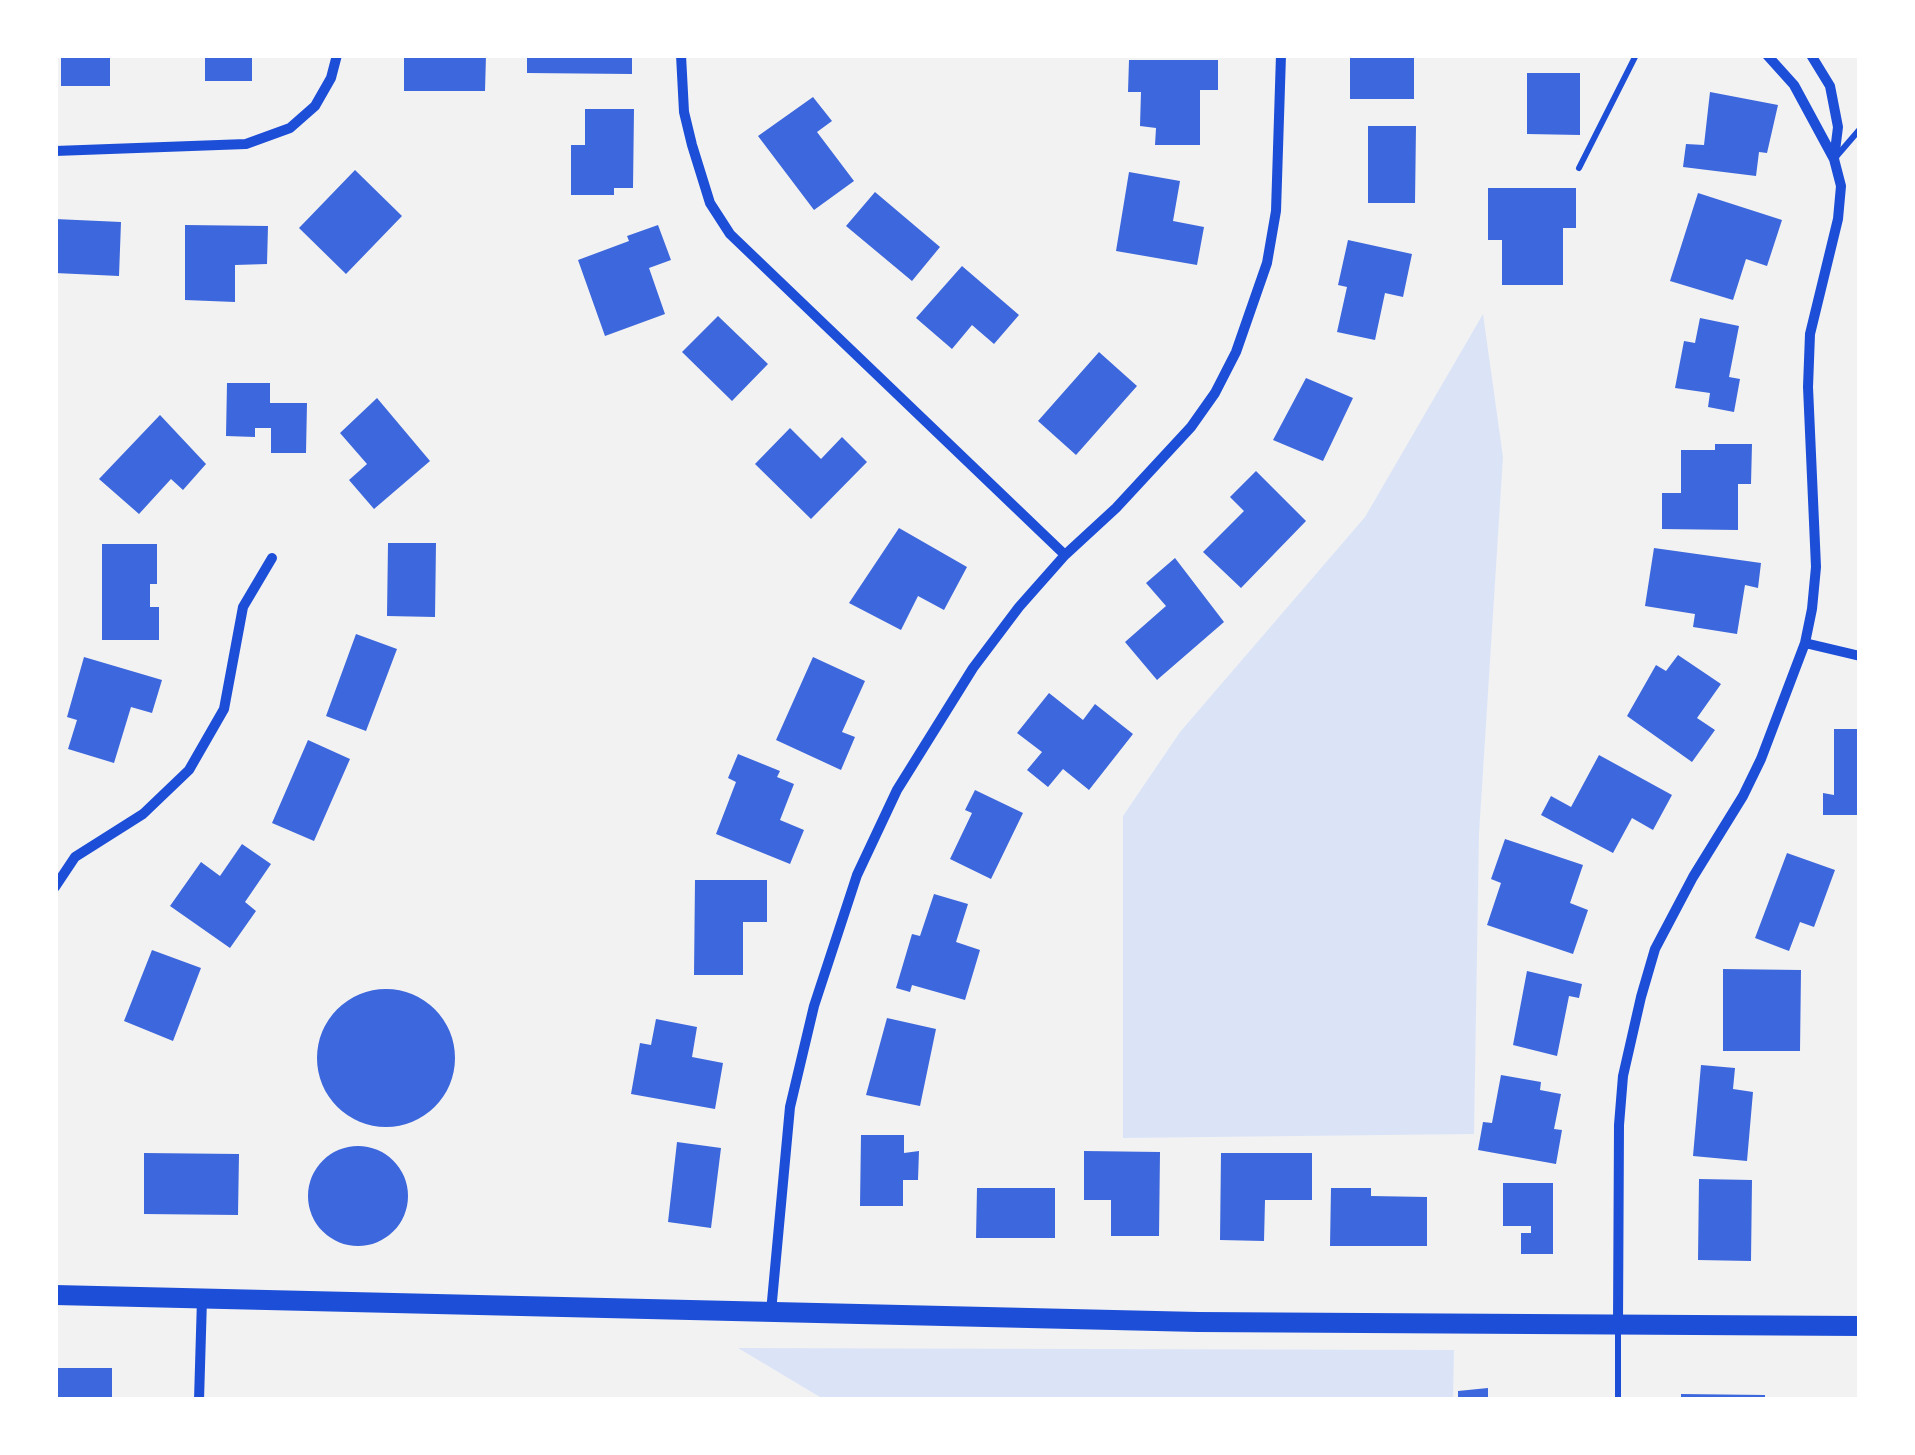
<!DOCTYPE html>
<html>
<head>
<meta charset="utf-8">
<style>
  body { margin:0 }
  #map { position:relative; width:1915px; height:1455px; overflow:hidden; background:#f2f2f2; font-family:Raleway,sans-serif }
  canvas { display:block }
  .frame { position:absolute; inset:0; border:58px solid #fff; pointer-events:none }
</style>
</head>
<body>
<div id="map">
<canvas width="1915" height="1455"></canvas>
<div class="frame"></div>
</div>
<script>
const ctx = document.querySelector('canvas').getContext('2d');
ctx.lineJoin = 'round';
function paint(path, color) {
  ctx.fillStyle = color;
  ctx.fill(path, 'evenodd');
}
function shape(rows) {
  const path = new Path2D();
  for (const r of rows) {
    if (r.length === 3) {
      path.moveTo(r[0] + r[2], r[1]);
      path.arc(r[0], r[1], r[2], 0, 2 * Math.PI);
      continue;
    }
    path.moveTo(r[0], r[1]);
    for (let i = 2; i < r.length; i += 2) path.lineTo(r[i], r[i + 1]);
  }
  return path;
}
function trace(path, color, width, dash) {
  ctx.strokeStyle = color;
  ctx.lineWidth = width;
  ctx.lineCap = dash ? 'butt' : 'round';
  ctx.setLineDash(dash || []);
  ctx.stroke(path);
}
const green = shape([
  [1483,314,1503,457,1479,834,1474,1134,1123,1138,1123,816,1180,732,1365,517],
  [738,1348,1454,1350,1453,1400,825,1400]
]);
const building = shape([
  [61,55,110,55,110,86,61,86],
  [205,55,252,55,252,81,205,81],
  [437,55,486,55,485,91,404,91,404,58,437,58],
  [527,55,632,55,632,74,527,73],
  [1350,55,1414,55,1414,99,1350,99],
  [1129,60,1218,60,1218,90,1200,90,1200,145,1155,145,1156,128,1140,126,1141,92,1128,92],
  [1527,73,1580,73,1580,135,1527,134],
  [1710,92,1778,105,1767,153,1759,152,1756,176,1683,167,1686,144,1704,145],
  [813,97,832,121,817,132,854,181,814,210,758,136],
  [585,109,634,109,633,188,614,188,614,195,571,195,571,145,585,145],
  [1368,126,1416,126,1415,203,1368,203],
  [355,170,402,216,346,274,299,228],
  [1129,172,1180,181,1173,221,1204,227,1197,265,1116,251],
  [1488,188,1576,188,1576,228,1563,228,1563,285,1502,285,1502,240,1488,240],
  [875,192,940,247,912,281,846,226],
  [1698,193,1782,220,1767,266,1746,259,1733,300,1670,281],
  [55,219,121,222,119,276,55,273],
  [185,225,268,226,267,264,235,265,235,302,185,300],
  [658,225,671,260,649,268,665,314,605,336,578,260,629,241,627,236],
  [1348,240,1412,254,1403,297,1385,293,1375,340,1337,332,1347,287,1338,285],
  [962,266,1019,315,994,344,972,325,952,349,916,318],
  [718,316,768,364,732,401,682,352],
  [1700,318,1739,326,1729,377,1740,379,1734,412,1708,407,1710,393,1675,388,1684,341,1695,343],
  [1099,352,1137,386,1076,455,1038,421],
  [1306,378,1353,398,1323,461,1273,440],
  [227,383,270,383,270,403,307,403,306,453,271,453,271,428,255,428,255,437,226,436],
  [377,398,430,461,374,509,349,480,367,464,340,433],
  [160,415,206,464,183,490,171,479,139,514,99,479],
  [790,428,821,459,842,437,867,462,811,519,755,464],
  [1715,444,1752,444,1751,484,1738,484,1738,530,1662,529,1662,493,1681,493,1681,450,1715,450],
  [1256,471,1306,521,1241,588,1203,552,1244,511,1230,497],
  [899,528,967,567,944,610,918,596,901,630,849,603],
  [388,543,436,543,435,617,387,616],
  [102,544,157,544,157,584,150,584,150,607,159,607,159,640,102,640],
  [1654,548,1761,563,1758,588,1745,585,1737,634,1693,627,1695,614,1645,606],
  [1175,558,1224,622,1157,680,1125,642,1166,606,1146,583],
  [356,634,397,649,366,731,326,716],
  [1678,655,1721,684,1697,718,1715,730,1692,762,1627,716,1656,665,1666,671],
  [84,657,162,680,152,713,131,707,114,763,68,749,77,720,67,717],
  [813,657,865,681,842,732,855,737,841,770,776,740],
  [1049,693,1083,720,1095,704,1133,734,1089,790,1063,769,1048,787,1027,770,1042,752,1017,733],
  [1834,729,1860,729,1860,815,1823,815,1823,793,1834,795],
  [308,740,350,759,314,841,272,823],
  [738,754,780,771,777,777,794,784,780,820,804,830,790,864,716,834,736,782,728,778],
  [1599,755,1672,795,1653,830,1632,818,1613,853,1541,815,1551,796,1571,807],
  [975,790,1023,813,991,879,950,859,972,813,965,810],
  [1505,839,1583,865,1570,903,1588,910,1573,954,1487,925,1501,883,1491,879],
  [242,844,271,864,245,902,256,911,230,948,170,906,201,862,220,876],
  [1787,853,1835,870,1814,927,1800,922,1789,951,1755,938],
  [695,880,767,880,767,922,743,922,743,975,694,975],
  [934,894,968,904,956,942,980,950,965,1000,912,985,910,992,896,988,912,934,920,936],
  [152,950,201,968,173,1041,124,1021],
  [1723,969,1801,970,1800,1051,1723,1051],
  [1527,971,1582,984,1579,998,1569,996,1557,1056,1513,1045],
  [386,1058,69],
  [887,1018,936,1029,920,1106,866,1095],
  [656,1019,697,1027,692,1057,723,1063,715,1109,631,1094,640,1043,651,1045],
  [1701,1065,1735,1068,1733,1089,1753,1092,1747,1161,1693,1156],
  [1501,1075,1541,1082,1540,1090,1561,1094,1554,1129,1562,1130,1556,1164,1478,1150,1483,1122,1492,1123],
  [861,1135,904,1135,904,1153,919,1151,918,1180,903,1180,903,1206,860,1206],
  [677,1142,721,1148,711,1228,668,1222],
  [358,1196,50],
  [1084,1151,1160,1152,1159,1236,1111,1236,1111,1200,1084,1200],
  [144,1153,239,1154,238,1215,144,1214],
  [1221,1153,1312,1153,1312,1200,1265,1200,1264,1241,1220,1240],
  [1699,1179,1752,1180,1751,1261,1698,1260],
  [1503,1183,1553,1183,1553,1254,1521,1254,1521,1233,1531,1233,1531,1226,1503,1226],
  [977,1188,1055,1188,1055,1238,976,1238],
  [1331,1188,1371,1188,1371,1196,1427,1197,1427,1246,1330,1246],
  [58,1368,112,1368,112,1400,58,1400],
  [1488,1388,1488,1400,1458,1400,1458,1391],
  [1681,1394,1765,1395,1765,1400,1681,1400]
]);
const service = shape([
  [1835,158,1860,129],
  [1579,168,1636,55],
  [1618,1326,1618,1400]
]);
const minor = shape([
  [681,55,684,112,692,145,710,203,730,234,1065,555],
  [1767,55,1794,85,1834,159,1838,127,1830,86,1811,55],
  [55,151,246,144,290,128,315,106,331,78,337,55],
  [1805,643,1860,656],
  [55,887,75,857,143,814,189,770,224,709,243,607,272,558],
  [771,1312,790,1107,814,1006,857,875,897,790,973,668,1019,607,1065,555,1116,508,1191,427,1215,393,1236,352,1267,263,1276,211,1281,55],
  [1618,1324,1619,1125,1623,1076,1641,997,1655,949,1693,877,1743,796,1761,759,1805,643,1812,609,1816,567,1808,387,1810,334,1838,219,1841,186,1834,159],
  [199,1400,202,1299]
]);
const secondary = shape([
  [55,1295,1198,1322,1860,1326]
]);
paint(green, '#dbe4f7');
paint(building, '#3d67dc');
trace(service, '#1d4ed8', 6);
trace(minor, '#1d4ed8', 10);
trace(secondary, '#1d4ed8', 20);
</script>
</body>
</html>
